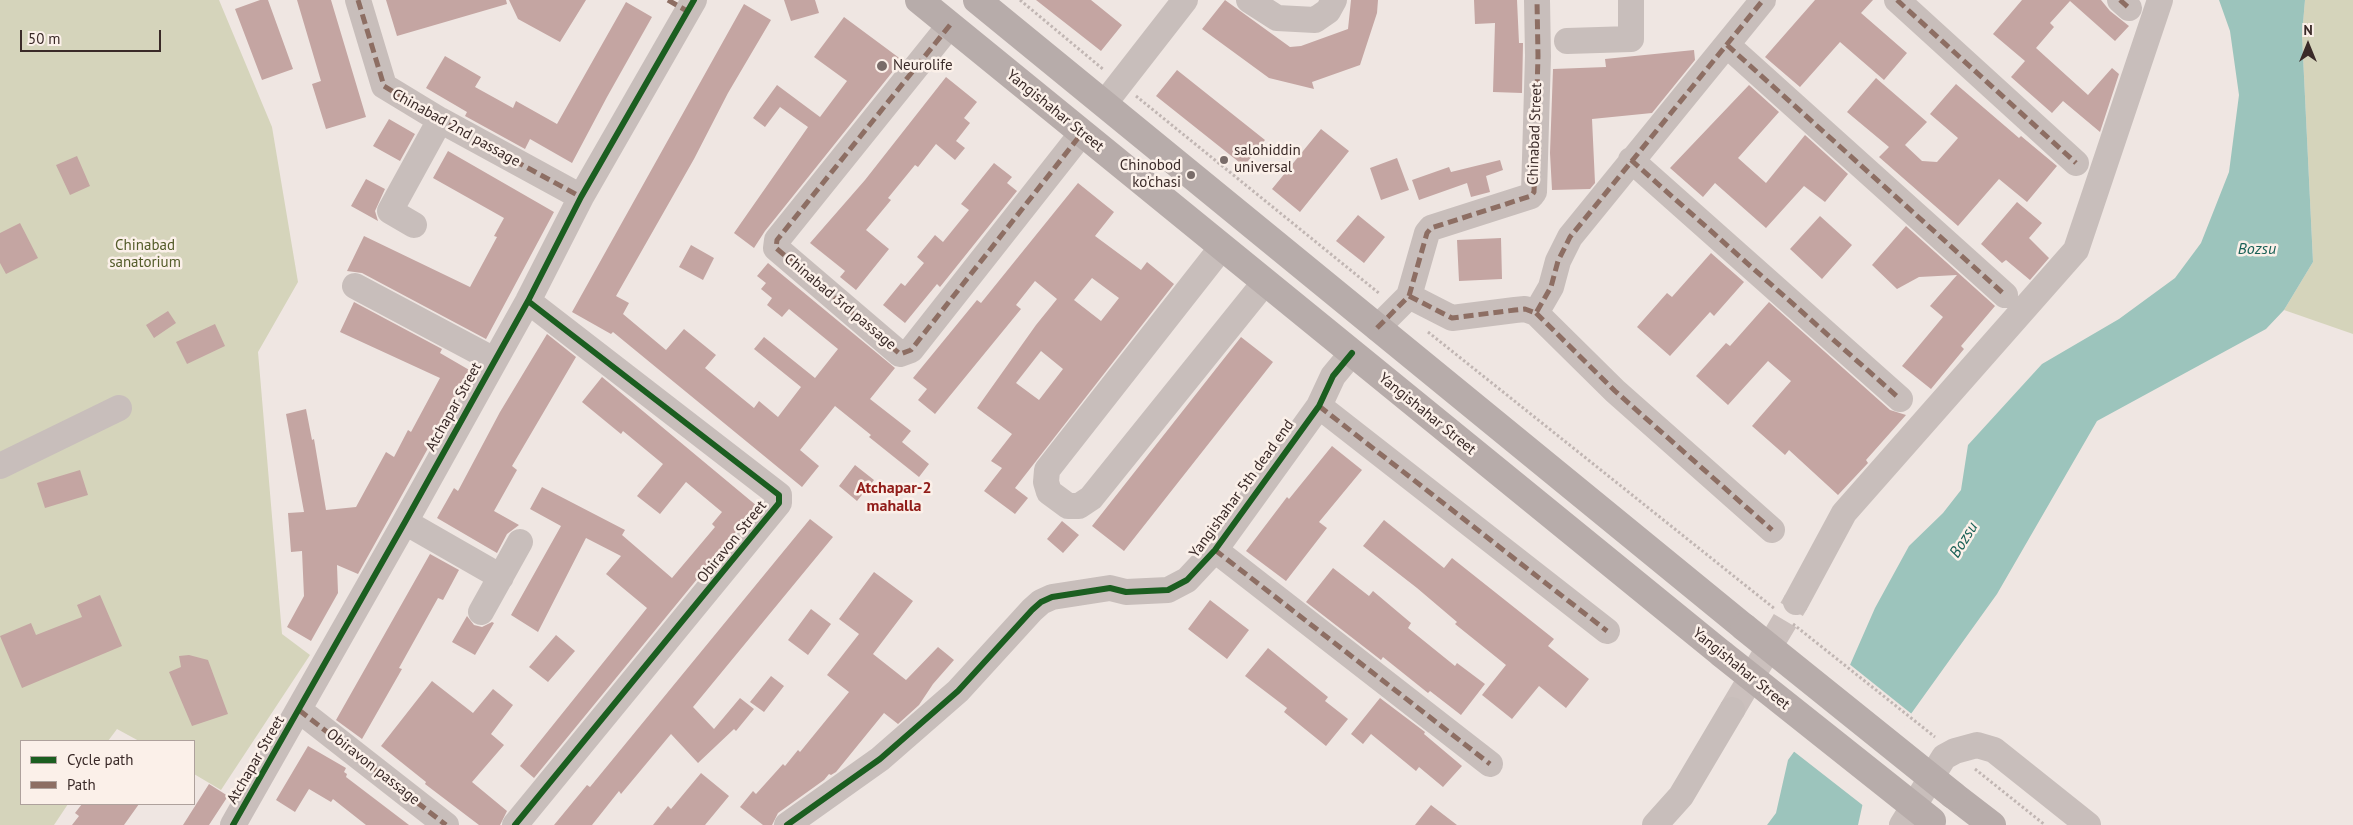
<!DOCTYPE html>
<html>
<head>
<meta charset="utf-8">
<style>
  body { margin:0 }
  #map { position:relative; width:2353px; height:825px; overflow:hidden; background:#efe6e2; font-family:"PT Sans",sans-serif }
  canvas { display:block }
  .legend { position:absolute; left:20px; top:740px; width:175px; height:65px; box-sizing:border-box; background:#fbf0e9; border:1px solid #aea19c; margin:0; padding:6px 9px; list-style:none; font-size:15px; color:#3a2a28 }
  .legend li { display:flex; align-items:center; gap:10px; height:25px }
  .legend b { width:25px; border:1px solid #aea19c }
  .north { position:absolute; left:2283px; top:20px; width:50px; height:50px; -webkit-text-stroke:4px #fbf0e9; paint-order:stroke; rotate:0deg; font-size:14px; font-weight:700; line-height:20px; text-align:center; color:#3a2a28 }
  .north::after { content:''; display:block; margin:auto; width:18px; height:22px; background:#3a2a28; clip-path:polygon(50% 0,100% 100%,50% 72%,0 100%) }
  .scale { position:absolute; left:20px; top:30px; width:141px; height:22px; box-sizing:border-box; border:2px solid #3a2a28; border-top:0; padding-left:6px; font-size:15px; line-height:18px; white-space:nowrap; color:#3a2a28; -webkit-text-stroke:4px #fbf0e9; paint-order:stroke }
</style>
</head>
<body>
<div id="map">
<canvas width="2353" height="825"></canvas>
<ul class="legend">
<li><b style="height:6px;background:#1b5e20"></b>Cycle path</li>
<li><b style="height:6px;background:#8d6e63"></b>Path</li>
</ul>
<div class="north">N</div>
<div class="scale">50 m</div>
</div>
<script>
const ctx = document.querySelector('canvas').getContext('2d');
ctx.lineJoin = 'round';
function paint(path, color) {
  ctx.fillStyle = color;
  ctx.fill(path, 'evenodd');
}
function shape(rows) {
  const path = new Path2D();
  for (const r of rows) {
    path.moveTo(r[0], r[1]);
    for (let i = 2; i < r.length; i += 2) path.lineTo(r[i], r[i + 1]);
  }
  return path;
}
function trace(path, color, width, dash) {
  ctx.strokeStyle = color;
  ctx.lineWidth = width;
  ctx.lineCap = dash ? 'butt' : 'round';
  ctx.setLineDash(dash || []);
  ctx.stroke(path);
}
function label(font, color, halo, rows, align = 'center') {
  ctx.font = font + ' "PT Sans",sans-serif';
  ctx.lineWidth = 5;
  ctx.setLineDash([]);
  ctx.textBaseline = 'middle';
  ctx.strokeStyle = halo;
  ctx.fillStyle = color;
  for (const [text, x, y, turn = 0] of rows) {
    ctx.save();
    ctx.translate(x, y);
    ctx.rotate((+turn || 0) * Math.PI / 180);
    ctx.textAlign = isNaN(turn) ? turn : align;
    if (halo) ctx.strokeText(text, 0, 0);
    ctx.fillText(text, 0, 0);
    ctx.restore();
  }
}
const green = shape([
  [0,0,219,0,272,127,298,282,258,352,282,634,310,655,221,790,194,774,194,741,139,741,117,729,108,741,21,741,21,804,68,804,54,825,0,825],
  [2305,0,2353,0,2353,334,2284,310,2313,262,2302,35]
]);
const water = shape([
  [2219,0,2305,0,2302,35,2313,262,2284,310,2266,329,2097,421,1997,594,1870,771,1858,825,1767,825,1776,813,1788,760,1839,690,1875,608,1909,546,1943,513,1961,490,1968,445,2042,364,2119,319,2175,278,2201,243,2229,172,2239,95,2230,31]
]);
const pier = shape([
  [1848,663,1913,715,1872,772,1865,807,1792,750,1837,689]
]);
const building = shape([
  [260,0,268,0,293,69,262,80,235,9],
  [297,0,331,0,366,117,326,129,312,84,321,81],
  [386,0,506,0,507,4,397,36],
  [509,0,586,0,560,42,518,19],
  [784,0,815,0,819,13,791,21],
  [1036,0,1091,0,1122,25,1101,51],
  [1225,0,1290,47,1301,46,1348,29,1351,0,1378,0,1377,13,1360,65,1312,82,1314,89,1269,78,1202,29],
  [1474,0,1517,0,1519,43,1523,43,1522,93,1493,92,1495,23,1475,24],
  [1815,0,1873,0,1861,13,1907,53,1884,80,1840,42,1800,87,1765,57],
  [2022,0,2101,0,2110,11,2129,26,2115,41,2070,1,2050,23,2054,27,2036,48,2088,95,2112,68,2119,74,2100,132,2063,101,2052,113,2011,77,2025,61,1993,34],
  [626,2,652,17,607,97,572,163,530,139,525,149,465,116,467,112,426,88,445,56,481,77,475,87,513,108,516,101,557,124],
  [744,4,771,20,728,93,694,159,616,296,629,303,623,314,666,350,684,329,716,355,705,368,754,408,759,401,778,417,801,387,754,349,764,337,815,378,838,349,789,309,782,317,767,305,772,298,761,289,766,283,757,276,768,263,895,368,870,399,911,431,902,442,929,464,919,477,869,437,871,435,835,406,800,450,819,466,802,487,613,332,611,334,572,312],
  [844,17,902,60,765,231,754,248,734,233,808,127,780,107,765,127,753,118,777,85,820,117,847,81,814,57],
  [1694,50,1695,60,1652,113,1592,119,1595,183,1590,189,1552,190,1550,153,1553,69,1606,67,1605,59],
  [1177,70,1265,140,1244,166,1156,96],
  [946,77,977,102,964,118,970,123,956,141,965,148,955,160,936,144,918,167,915,165,888,198,891,200,866,230,889,249,856,290,840,277,845,271,810,243,865,180],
  [1876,78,1927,122,1905,145,1922,161,1937,162,1958,138,1930,114,1956,84,2019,138,2021,136,2057,166,2027,202,1999,179,1958,226,1879,157,1889,147,1847,112],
  [1749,85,1779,112,1738,158,1766,183,1805,135,1848,174,1825,202,1804,186,1766,228,1715,183,1703,197,1670,168],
  [389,119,415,134,400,161,373,146],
  [1321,129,1349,151,1300,212,1272,189],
  [448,151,554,212,486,339,362,273,347,271,364,236,470,287,497,237,494,236,504,218,433,178],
  [77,156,90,186,70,195,56,165],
  [1397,158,1409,190,1381,200,1370,168],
  [1500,160,1503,170,1486,176,1490,192,1471,197,1467,183,1419,200,1412,180,1449,167,1451,172],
  [994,163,1012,177,1007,183,1017,191,940,287,937,284,905,323,883,305,901,283,905,286,924,263,917,257,935,235,943,242,969,210,961,204],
  [366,179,385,189,375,211,378,221,351,206],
  [1078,183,1114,212,1095,236,1141,270,1147,262,1174,284,1015,488,1028,498,1015,514,984,491,1002,468,991,461,1012,434,977,408,1036,325,1057,299,1035,281,1016,305,1021,309,935,414,918,400,927,389,913,378,977,300,981,303],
  [1092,278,1119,298,1101,321,1074,300],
  [1041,351,1063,369,1039,400,1016,383],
  [2017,202,2042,223,2029,238,2049,258,2030,280,2006,260,2002,263,1981,244],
  [1358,215,1385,237,1364,263,1336,241],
  [1820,216,1852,245,1822,279,1790,249],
  [20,223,38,258,6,274,0,263,0,233],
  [1906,226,1995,306,1961,346,1964,349,1931,389,1902,366,1943,317,1930,306,1957,275,1919,277,1897,289,1872,265],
  [1501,238,1502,279,1459,281,1457,240],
  [691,245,714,258,703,280,679,267],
  [1711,253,1744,282,1714,316,1710,312,1670,356,1637,327,1667,293,1672,297],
  [354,302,442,349,440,353,471,371,358,574,337,565,338,593,311,641,287,627,304,596,302,551,291,552,288,513,304,512,286,414,306,409,312,440,314,439,326,510,356,507,386,452,394,457,408,430,411,432,440,378,340,332],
  [1769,302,1890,410,1906,415,1866,460,1868,463,1838,495,1789,450,1785,455,1752,426,1791,381,1768,361,1728,405,1696,376,1726,343,1730,346],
  [168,311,176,323,154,338,146,325],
  [215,324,225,346,187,364,176,342],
  [547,334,576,357,512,466,517,470,494,511,519,525,507,534,497,553,437,518,454,488,458,491,500,412],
  [1241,337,1273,362,1124,551,1092,526],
  [602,377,757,506,534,778,520,766,647,608,606,574,621,556,586,538,538,632,511,615,561,526,530,509,542,487,625,530,622,535,672,578,715,527,712,524,722,512,686,482,660,514,637,496,663,464,623,431,621,434,582,402],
  [1332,446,1362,470,1319,522,1327,528,1286,581,1246,551,1287,497,1289,499],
  [855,465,874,480,857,501,839,486],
  [80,470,88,495,45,508,37,483],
  [810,519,833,537,693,707,714,729,740,698,754,709,736,731,734,729,698,763,671,734,621,794,619,791,592,825,554,825,587,785,590,787],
  [1384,520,1444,568,1452,558,1554,639,1548,646,1589,679,1566,708,1539,686,1512,719,1482,695,1506,665,1455,624,1457,622,1417,588,1363,546],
  [1062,521,1079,535,1063,553,1047,539],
  [430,554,459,570,443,600,438,598,399,668,402,669,362,739,336,720],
  [1333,568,1369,596,1373,591,1411,623,1408,628,1455,666,1457,663,1485,684,1461,715,1430,691,1428,693,1383,657,1381,660,1306,602],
  [874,572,913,601,873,654,906,680,938,647,954,660,933,684,919,705,898,724,884,713,836,772,831,775,829,774,824,780,778,813,772,825,763,825,740,807,753,791,756,794,783,764,785,766,798,750,800,752,849,692,827,675,859,634,839,619],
  [100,595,122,646,22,688,0,636,31,623,36,635,82,617,77,605],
  [1210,600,1249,630,1227,659,1188,629],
  [811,609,831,624,808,655,788,640],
  [467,616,474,625,482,627,492,622,494,623,475,655,452,642],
  [556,635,575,651,548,682,529,667],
  [1268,648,1328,697,1325,701,1348,719,1326,746,1284,712,1287,708,1245,676],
  [189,655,208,660,228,714,192,726,169,672,181,667,179,656],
  [771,676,784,686,764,712,750,702],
  [432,681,473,713,493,689,513,705,491,734,504,745,472,782,507,811,500,825,479,825,425,784,426,782,381,746],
  [1380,698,1425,732,1424,734,1462,766,1443,787,1419,767,1416,771,1371,734,1363,744,1351,734],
  [308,746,346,768,344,772,347,774,346,777,409,825,366,825,333,799,331,802,309,789,295,812,276,800],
  [701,773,729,796,705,825,653,825,668,806,671,809],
  [209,784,228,796,209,825,183,825],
  [82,804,139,804,124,825,72,825,79,816,75,813],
  [1431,805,1457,825,1415,825]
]);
const minorTunnel = shape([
  [1732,710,1796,602]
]);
const path = shape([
  [1020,0,1104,70],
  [1136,96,1380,294],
  [1428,332,1775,609],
  [1793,624,1935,737],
  [1975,769,2045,825]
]);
const minor = shape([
  [358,0,384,86,440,120,581,197],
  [1249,0,1277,18,1315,20,1328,11,1334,0],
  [1897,0,2076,163],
  [2120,0,2129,8],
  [950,25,777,240,776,248,900,354,911,350,1082,133],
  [1567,41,1631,39,1631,0],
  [1727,45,2005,295],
  [1104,104,1185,0],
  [1631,160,1900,399],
  [414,225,390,211,440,120],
  [1222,247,1047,470,1046,482,1049,492,1068,506,1079,506,1091,498,1265,282],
  [355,286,494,360],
  [1409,296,1452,318,1515,310,1525,309,1536,313,1551,287,1558,261,1570,237,1763,0],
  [1536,313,1615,391,1772,530],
  [1377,328,1409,296,1427,233,1431,228,1531,196,1534,192,1538,56,1537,0],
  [1319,406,1607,631],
  [0,466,119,408],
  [405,522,501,577],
  [1215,550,1490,764],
  [1796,602,1844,513,2076,250,2160,0],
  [481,612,520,542],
  [299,710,446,825],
  [233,825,405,522,528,301,581,197,694,0],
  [515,825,779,503,779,495,528,301],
  [787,825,880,759,958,691,1032,610,1041,602,1052,597,1110,588,1126,592,1168,590,1187,580,1215,550,1319,406,1333,376,1352,353],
  [1655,825,1681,796,1732,710],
  [1902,825,1944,757,1955,751,1977,745,1994,750,2088,825]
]);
const major = shape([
  [919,0,1722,654],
  [977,0,1744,627],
  [1953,795,1992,825]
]);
const majorBridge = shape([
  [1744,627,1953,795],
  [1722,654,1932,821]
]);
const quiet = shape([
  [358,0,384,86,440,120,581,197],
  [668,0,687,11],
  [1897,0,2076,163],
  [2120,0,2129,8],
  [950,25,777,240,776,248,900,354,911,350,1082,133],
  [1727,45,2005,295],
  [1631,160,1900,399],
  [1409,296,1452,318,1515,310,1525,309,1536,313,1551,287,1558,261,1570,237,1763,0],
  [1536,313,1615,391,1772,530],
  [1377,328,1409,296,1427,233,1431,228,1531,196,1534,192,1538,56,1537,0],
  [1319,406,1607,631],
  [1215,550,1490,764],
  [299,710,446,825]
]);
const cycleway = shape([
  [233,825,405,522,528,301,581,197,694,0],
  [515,825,779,503,779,495,528,301],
  [787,825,880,759,958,691,1032,610,1041,602,1052,597,1110,588,1126,592,1168,590,1187,580,1215,550,1319,406,1333,376,1352,353]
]);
const markers = [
  [882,66,6,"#796c69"],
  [1224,160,5,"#796c69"],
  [1191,175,5,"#796c69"]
];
const poiNames = [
  ["Neurolife",893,66],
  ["salohiddin",1234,151],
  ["universal",1234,168],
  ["Chinobod",1181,166,"right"],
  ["ko'chasi",1181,183,"right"]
];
const streetNames = [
  ["Yangishahar Street",1055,111,39],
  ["Chinabad 2nd passage",456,128,29],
  ["Chinabad Street",1535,134,-88],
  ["Chinabad 3rd passage",840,302,40],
  ["Atchapar Street",454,407,-61],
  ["Yangishahar Street",1427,414,39],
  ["Yangishahar 5th dead end",1242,489,-54],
  ["Obiravon Street",732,542,-51],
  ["Yangishahar Street",1741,669,39],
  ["Atchapar Street",256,760,-60],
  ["Obiravon passage",373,767,38]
];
const parkNames = [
  ["Chinabad",145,246],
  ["sanatorium",145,263]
];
const waterNames = [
  ["Bozsu",2257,249],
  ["Bozsu",1964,540,-58]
];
const neighbourhoodNames = [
  ["Atchapar-2",894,488],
  ["mahalla",894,506]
];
paint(green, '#d5d4bb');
paint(water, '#9cc4bc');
paint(pier, '#efe6e2');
paint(building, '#c4a5a2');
trace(minorTunnel, '#cbc0bd', 26, [26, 13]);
trace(path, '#c1b6b3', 3, [2.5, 2.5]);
trace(minor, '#c8bebb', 26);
trace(major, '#b7acaa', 28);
trace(majorBridge, '#b7acaa', 28);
trace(quiet, '#8d6e63', 5, [10, 5]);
trace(cycleway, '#1b5e20', 6);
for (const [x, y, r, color] of markers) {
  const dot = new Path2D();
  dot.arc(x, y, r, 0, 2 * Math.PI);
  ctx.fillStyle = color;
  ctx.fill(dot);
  trace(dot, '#fbf0e9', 2);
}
label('15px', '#3a2a28', '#fbf0e9', poiNames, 'left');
label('15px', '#3a2a28', '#fbf0e9', streetNames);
label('15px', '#535b29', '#fbf0e9', parkNames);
label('italic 16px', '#196056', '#fbf0e9', waterNames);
label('bold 16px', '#911d19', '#fbf0e9', neighbourhoodNames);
</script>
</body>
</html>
